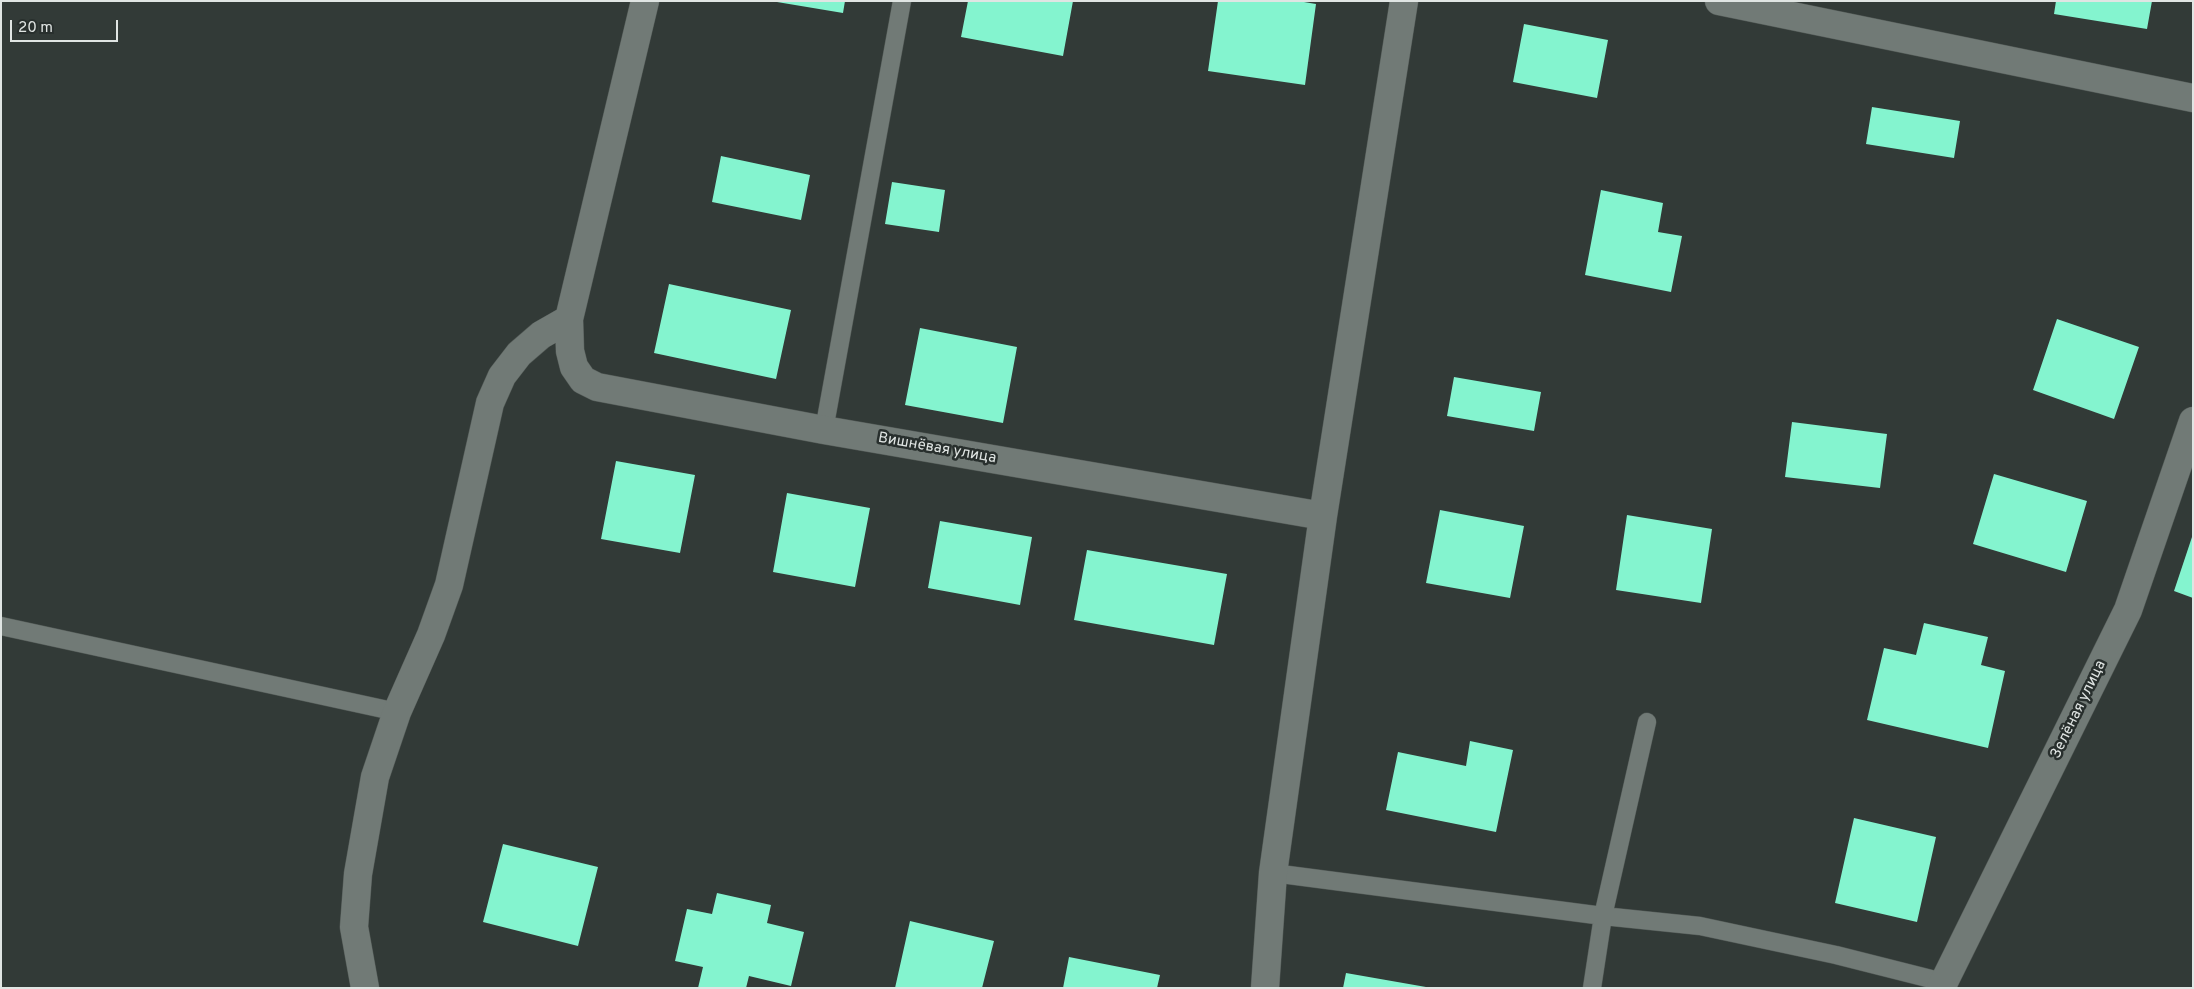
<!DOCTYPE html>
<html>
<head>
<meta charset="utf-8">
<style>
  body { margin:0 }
  #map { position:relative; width:2194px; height:989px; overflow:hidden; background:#323a37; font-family:Overpass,sans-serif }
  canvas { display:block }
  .frame { position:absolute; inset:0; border:2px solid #e0e5e3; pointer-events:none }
  .scale { position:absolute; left:10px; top:20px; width:108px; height:22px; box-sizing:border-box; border:2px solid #e0e5e3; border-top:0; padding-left:6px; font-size:15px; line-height:18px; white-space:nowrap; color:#e0e5e3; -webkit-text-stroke:4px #282f2d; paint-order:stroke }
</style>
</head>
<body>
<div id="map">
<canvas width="2194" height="989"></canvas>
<div class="frame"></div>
<div class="scale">20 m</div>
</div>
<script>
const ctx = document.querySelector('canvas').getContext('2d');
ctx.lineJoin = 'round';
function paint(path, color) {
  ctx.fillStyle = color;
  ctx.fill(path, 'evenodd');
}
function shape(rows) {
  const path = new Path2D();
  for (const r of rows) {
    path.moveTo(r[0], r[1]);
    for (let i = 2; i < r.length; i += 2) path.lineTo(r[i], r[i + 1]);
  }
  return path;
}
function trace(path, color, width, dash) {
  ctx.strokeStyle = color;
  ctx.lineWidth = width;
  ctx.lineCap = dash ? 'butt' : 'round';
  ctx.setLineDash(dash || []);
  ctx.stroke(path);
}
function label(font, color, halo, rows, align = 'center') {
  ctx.font = font + ' Overpass,sans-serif';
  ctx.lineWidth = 5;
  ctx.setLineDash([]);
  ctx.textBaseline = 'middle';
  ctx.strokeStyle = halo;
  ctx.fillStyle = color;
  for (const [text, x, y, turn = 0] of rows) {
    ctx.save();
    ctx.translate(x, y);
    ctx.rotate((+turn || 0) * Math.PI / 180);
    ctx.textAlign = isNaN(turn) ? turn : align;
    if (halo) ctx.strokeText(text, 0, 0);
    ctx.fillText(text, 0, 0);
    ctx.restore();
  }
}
const building = shape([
  [771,1,845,1,843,13],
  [968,1,1073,1,1063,56,961,37],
  [1218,1,1298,1,1316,4,1305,85,1208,71],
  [2056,1,2152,1,2147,29,2054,14],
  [1524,24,1608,40,1597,98,1513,82],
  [1872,107,1960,121,1954,158,1866,144],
  [721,156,810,175,801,220,712,202],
  [892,182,945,190,939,232,885,224],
  [1601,190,1663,203,1658,232,1682,236,1671,292,1585,275],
  [669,284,791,310,776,379,654,353],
  [2057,319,2139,347,2114,419,2033,390],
  [920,328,1017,347,1003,423,905,405],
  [1454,377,1541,392,1534,431,1447,416],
  [1792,422,1887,434,1880,488,1785,477],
  [616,461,695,475,680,553,601,539],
  [1994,474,2087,501,2066,572,1973,544],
  [787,493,870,508,855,587,773,572],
  [1440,510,1524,526,1510,598,1426,583],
  [1627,515,1712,529,1701,603,1616,590],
  [940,521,1032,537,1020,605,928,588],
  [2192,537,2193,537,2193,598,2174,591],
  [1087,550,1227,574,1214,645,1074,620],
  [1924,623,1988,637,1981,665,2005,671,1988,748,1867,720,1884,648,1916,655],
  [1470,741,1513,750,1496,832,1386,810,1398,752,1466,766],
  [1854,818,1936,837,1917,922,1835,903],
  [503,844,598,867,578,946,483,922],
  [717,893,771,905,767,923,804,932,791,986,749,976,746,988,698,988,703,967,675,961,687,909,712,914],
  [910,921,994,941,982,988,895,988],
  [1069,957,1160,975,1157,988,1063,988],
  [1346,973,1426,987,1426,988,1343,988]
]);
const lane = shape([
  [824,430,902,1],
  [1,626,397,712],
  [1273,873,1603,916,1700,926,1836,955,1943,982],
  [1592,988,1603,916,1647,722]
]);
const street = shape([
  [645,1,569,319,570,351,574,367,583,380,597,387,824,430,1323,516],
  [1719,1,2193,98],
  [365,988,354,927,358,874,375,777,397,712,431,635,449,585,490,403,502,376,519,354,541,335,569,319],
  [1265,988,1273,873,1323,516,1404,1],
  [1941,988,2128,610,2193,421]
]);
const streetNames = [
  ["Вишнёвая улица",937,449,10],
  ["Зелёная улица",2079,710,-64]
];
paint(building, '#84f4cf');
trace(lane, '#515855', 19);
trace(street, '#515855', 29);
trace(lane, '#717a76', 18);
trace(street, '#717a76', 28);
label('15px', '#e0e5e3', '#282f2d', streetNames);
</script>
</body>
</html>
